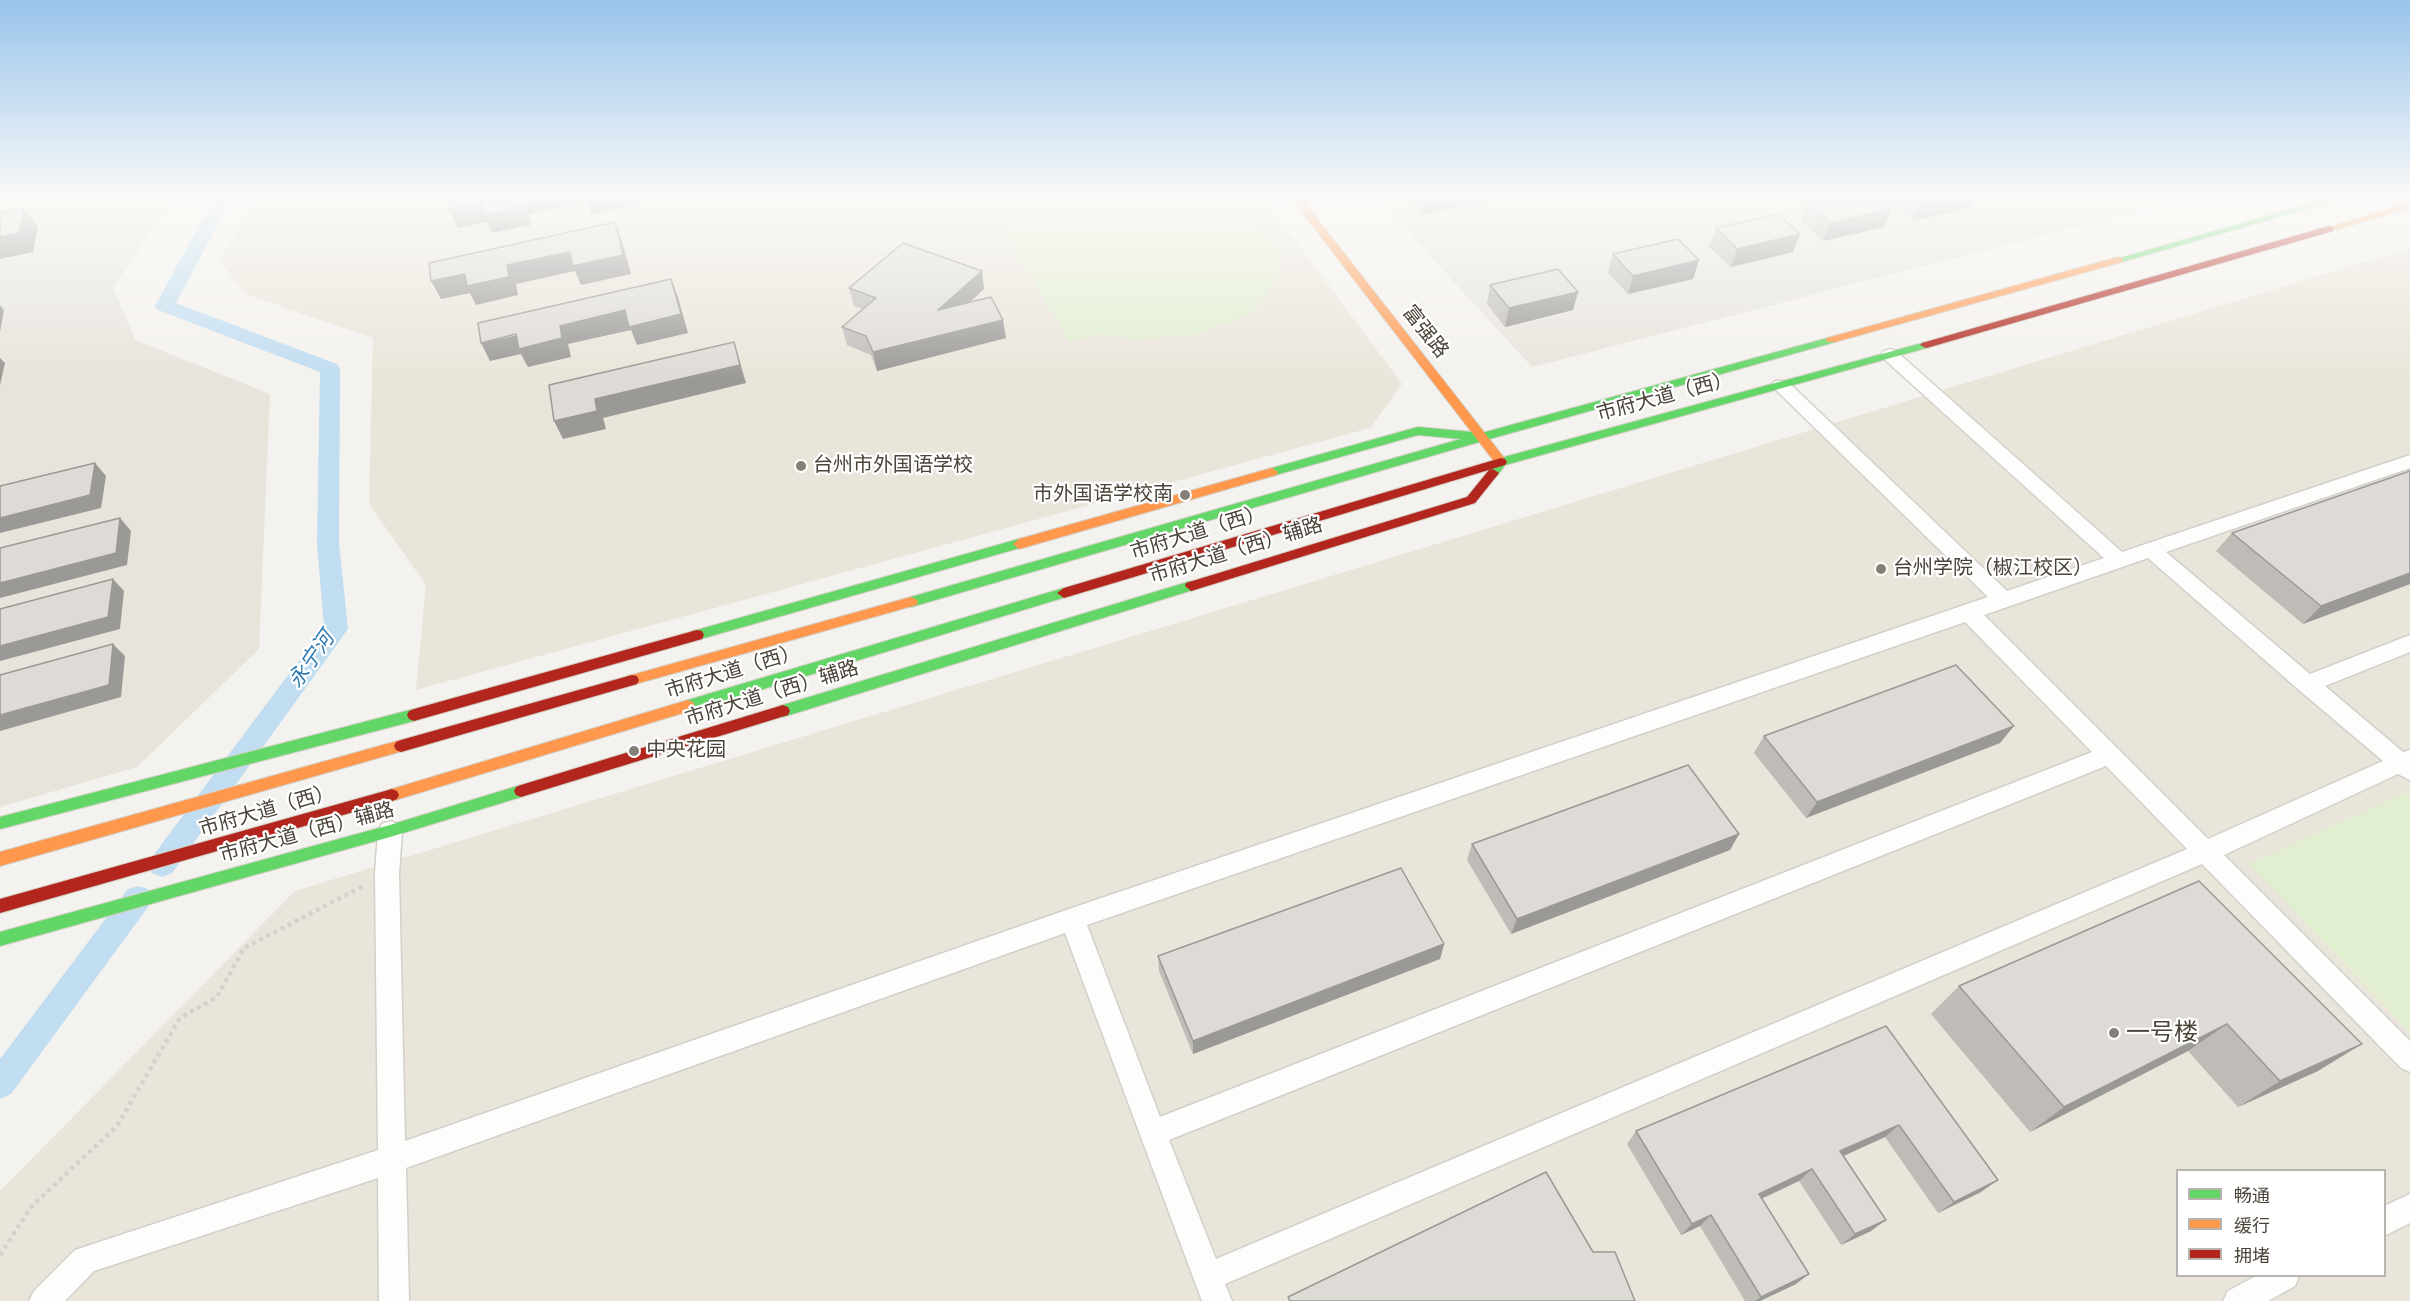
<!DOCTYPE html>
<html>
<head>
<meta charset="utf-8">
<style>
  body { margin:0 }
  #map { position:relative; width:2410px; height:1301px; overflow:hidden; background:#f4f2ee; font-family:"Space Grotesk","Noto Sans SC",sans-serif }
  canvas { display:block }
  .legend { position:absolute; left:2176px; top:1169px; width:210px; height:108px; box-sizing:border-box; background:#fff; border:2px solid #b7b4b0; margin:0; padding:8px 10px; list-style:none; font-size:18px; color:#4b4439 }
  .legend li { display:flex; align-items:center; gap:12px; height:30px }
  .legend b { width:30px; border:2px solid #b7b4b0 }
</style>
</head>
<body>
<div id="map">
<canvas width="2410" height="1301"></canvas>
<ul class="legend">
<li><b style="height:8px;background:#63d668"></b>畅通</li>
<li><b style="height:8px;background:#ff974d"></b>缓行</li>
<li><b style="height:8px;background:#b3261e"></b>拥堵</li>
</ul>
</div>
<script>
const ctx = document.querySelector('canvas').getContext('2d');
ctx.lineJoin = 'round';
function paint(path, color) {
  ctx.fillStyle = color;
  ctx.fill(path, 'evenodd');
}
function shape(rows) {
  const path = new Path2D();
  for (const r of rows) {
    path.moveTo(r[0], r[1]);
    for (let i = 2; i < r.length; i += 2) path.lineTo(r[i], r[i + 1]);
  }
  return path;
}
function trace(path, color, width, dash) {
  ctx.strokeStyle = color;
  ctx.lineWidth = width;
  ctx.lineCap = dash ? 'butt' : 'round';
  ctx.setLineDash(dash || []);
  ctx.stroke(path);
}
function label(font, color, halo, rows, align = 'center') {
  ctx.font = font + ' "Space Grotesk","Noto Sans SC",sans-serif';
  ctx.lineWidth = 4.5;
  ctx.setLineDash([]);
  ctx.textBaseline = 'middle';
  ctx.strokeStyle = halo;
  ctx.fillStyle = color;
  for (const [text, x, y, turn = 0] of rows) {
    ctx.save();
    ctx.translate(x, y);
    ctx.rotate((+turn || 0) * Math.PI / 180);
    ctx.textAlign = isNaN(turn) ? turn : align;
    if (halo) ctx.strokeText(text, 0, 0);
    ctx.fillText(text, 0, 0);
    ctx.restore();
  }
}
const residential = shape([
  [0,198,174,198,113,287,135,340,270,394,259,649,137,767,0,807],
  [1377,198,2189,198,1532,367]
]);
const education = shape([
  [259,198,1264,198,1402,384,1370,428,416,690,426,585,369,504,373,338,245,294,219,259],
  [2410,248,2410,1301,0,1301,0,1191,295,891],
  [2178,1170,2384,1170,2384,1276,2178,1276]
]);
const green = shape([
  [986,198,1237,198,1280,258,1273,286,1250,314,1195,335,1136,339,1101,334,1069,342],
  [2405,793,2410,797,2410,1032,2249,864]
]);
const canal = shape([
  [214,198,232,198,176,303,337,364,340,369,339,543,348,629,172,873,162,877,152,873,148,865,152,857,324,627,317,543,320,372,158,310,155,306,214,198],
  [138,886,148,889,152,898,148,907,11,1094,0,1099,0,1059,128,889,138,886]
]);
const path = shape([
  [0,1255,31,1207,117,1126,180,1018,217,997,244,948,365,885]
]);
const street = shape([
  [1890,349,1896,351,2122,552,2410,455,2410,468,2166,552,2310,674,2410,635,2410,652,2325,686,2403,752,2410,750,2410,780,2398,774,2224,855,2410,1041,2410,1072,2401,1068,2202,864,1225,1284,1232,1301,1202,1301,1065,933,406,1168,409,1301,379,1301,378,1178,94,1271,65,1301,29,1301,34,1291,75,1250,378,1150,375,874,378,831,382,824,390,821,398,824,402,831,399,874,405,1141,1072,908,1988,597,1775,389,1772,385,1775,381,1787,381,2007,591,2104,558,1884,359,1881,355,1884,351,1890,349],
  [2148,558,2299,690,2383,761,2208,839,1984,615,2148,558],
  [1965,622,2092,752,1160,1117,1087,925,1965,622],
  [2106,766,2187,849,1216,1259,1169,1140,2106,766],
  [2410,1194,2410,1223,2384,1236,2384,1206,2410,1194],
  [2256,1276,2299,1276,2295,1286,2268,1301,2223,1301,2228,1291,2256,1276]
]);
const fast = shape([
  [2330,198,2345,198,2122,262,2114,262,2113,260,2330,198],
  [1831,337,1836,340,1835,342,1486,440,911,607,904,602,911,597,1461,439,1418,435,1272,476,1266,472,1272,468,1418,427,1482,433,1831,337],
  [1926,342,1932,345,1930,347,1505,465,1497,476,1493,477,1487,473,1497,459,1926,342],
  [1019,539,1023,541,1025,544,1023,547,697,640,692,639,690,635,692,631,697,630,1019,539],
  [1191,581,1197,586,1196,589,783,717,778,715,776,711,778,707,783,705,1191,581],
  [1064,588,1069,590,1071,593,1069,596,688,712,683,710,681,706,683,702,688,700,1064,588],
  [414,709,419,711,421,715,419,719,414,721,0,829,0,817,414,709],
  [521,785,526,787,528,791,526,795,521,797,390,837,0,946,0,932,390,825,521,785]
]);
const slow = shape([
  [1291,198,1301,198,1505,459,1507,462,1505,465,1497,465,1291,198],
  [2410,202,2410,208,2329,232,2324,229,2410,202],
  [2118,257,2122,258,2122,262,1835,342,1827,342,1826,340,1827,338,2118,257],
  [1272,468,1278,472,1276,475,1019,549,1013,544,1019,539,1272,468],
  [911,597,916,599,918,602,916,605,632,685,627,684,625,680,627,676,632,675,911,597],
  [688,700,693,702,695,706,693,710,392,801,387,799,385,795,387,791,392,789,688,700],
  [401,740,406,742,408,746,406,750,0,866,0,852,401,740]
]);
const jam = shape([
  [2329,226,2333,227,2333,231,1930,347,1926,348,1920,345,1922,343,2329,226],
  [1501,458,1505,459,1507,462,1505,465,1064,598,1057,593,1064,588,1501,458],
  [1493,469,1499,473,1475,503,1191,591,1185,586,1186,583,1467,497,1489,470,1493,469],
  [697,630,702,631,704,635,702,639,414,721,409,719,407,715,409,711,414,709,697,630],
  [632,675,637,676,639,680,637,684,401,752,396,750,394,746,396,742,401,740,632,675],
  [783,705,788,707,790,711,788,715,521,797,516,795,514,791,516,787,521,785,783,705],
  [392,789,397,791,399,795,397,799,392,801,0,913,0,899,392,789]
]);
const wall = shape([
  [1408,198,1486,198,1486,201,1422,215],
  [1892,198,1976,198,1972,207,1914,221,1890,201],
  [1808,203,1884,227,1823,241,1801,221],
  [1716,228,1800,234,1793,252,1731,267,1709,247],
  [1613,254,1699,260,1693,279,1628,294,1608,273],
  [982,271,984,289,970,302,1006,338,877,371,871,355,847,345,842,327,862,309,854,306,849,288],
  [1490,285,1578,292,1573,310,1505,327,1487,304],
  [2232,533,2410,584,2303,624,2216,551],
  [1764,736,2000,743,1806,818,1754,753],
  [1739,834,1730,850,1511,934,1467,860,1472,844],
  [2199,881,2318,1071,2238,1107,2188,1051,2030,1132,1931,1014,1959,986],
  [1444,944,1440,959,1193,1054,1159,971,1158,956],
  [1886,1026,1981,1192,1938,1213,1885,1137,1843,1156,1871,1231,1841,1245,1799,1181,1762,1199,1796,1284,1760,1301,1745,1301,1700,1226,1681,1235,1627,1144,1636,1131]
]);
const shadedWall = shape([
  [521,198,636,198,638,205,591,215,586,202,529,214,531,225,492,233,487,222,458,228,449,210,482,203],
  [1424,198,1486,198,1486,201,1422,215],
  [1942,198,1976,198,1972,207,1914,221,1922,202],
  [1892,208,1884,227,1823,241,1831,223],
  [24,209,38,227,33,252,0,259,0,237],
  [615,222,622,241,631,274,581,285,575,271,516,284,518,295,476,305,470,293,441,299,431,281,507,265],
  [1800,234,1793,252,1731,267,1737,249],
  [1699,260,1693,279,1628,294,1633,276],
  [982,271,984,289,941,329,938,310],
  [671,279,678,297,688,333,637,345,631,330,568,344,571,357,528,367,521,354,490,361,481,343,560,326],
  [1578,292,1573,310,1505,327,1509,308],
  [0,305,4,310,0,332],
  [1003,320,1006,338,877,371,873,352],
  [734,342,746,383,603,418,606,429,563,439,554,421,595,399],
  [0,358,5,363,0,385],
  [95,463,106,476,101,508,0,533,0,518],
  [120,518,131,531,127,565,0,598,0,583],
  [2410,573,2410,584,2303,624,2321,606],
  [113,579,124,591,120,629,0,661,0,646],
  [113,644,125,656,121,697,0,731,0,715],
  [2014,726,2000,743,1806,818,1817,802],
  [1739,834,1730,850,1511,934,1517,919],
  [1444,944,1440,959,1193,1054,1193,1041],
  [2227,1024,2188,1051,2030,1132,2064,1107],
  [2362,1044,2318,1071,2238,1107,2280,1081],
  [1899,1125,1885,1137,1826,1164,1840,1151],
  [1812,1169,1799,1181,1747,1205,1759,1194],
  [1998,1180,1981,1192,1938,1213,1954,1202],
  [1711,1215,1700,1226,1681,1235,1692,1224],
  [1886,1220,1871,1231,1841,1245,1855,1234],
  [1809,1274,1796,1284,1760,1301,1755,1301,1761,1297]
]);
const building = shape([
  [448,198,521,198,523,206,483,215,482,203,449,210,448,198],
  [1830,198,1879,198,1892,208,1831,223,1808,203,1830,198],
  [1916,198,1942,198,1922,202,1916,198],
  [24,209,19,233,0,237,0,213,24,209],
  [1778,214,1800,234,1737,249,1716,228,1778,214],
  [615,222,623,255,573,266,570,252,507,265,509,277,467,286,465,274,431,281,429,263,615,222],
  [1678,239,1699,260,1633,276,1613,254,1678,239],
  [903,243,982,271,938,310,991,297,1003,320,873,352,866,336,842,327,876,298,849,288,903,243],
  [1558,269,1578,292,1509,308,1490,285,1558,269],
  [671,279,681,314,629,327,625,310,560,326,562,338,519,349,516,334,481,343,478,323,671,279],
  [734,342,740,365,595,399,597,411,554,421,549,385,734,342],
  [95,463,90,495,0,518,0,486,95,463],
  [2410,471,2410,573,2321,606,2232,533,2410,471],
  [120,518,116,553,0,583,0,548,120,518],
  [113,579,108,617,0,646,0,609,113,579],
  [113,644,109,685,0,715,0,675,113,644],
  [1956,665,2014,726,1817,802,1764,736,1956,665],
  [1688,765,1739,834,1517,919,1472,844,1688,765],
  [1401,868,1444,944,1193,1041,1158,956,1401,868],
  [2199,881,2362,1044,2280,1081,2227,1024,2064,1107,1959,986,2199,881],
  [1886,1026,1998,1180,1954,1202,1899,1125,1840,1151,1886,1220,1855,1234,1812,1169,1759,1194,1809,1274,1761,1297,1711,1215,1692,1224,1636,1131,1886,1026],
  [1546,1172,1593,1252,1615,1252,1635,1301,1290,1301,1288,1297,1546,1172]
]);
const markers = [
  [801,466,6,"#868178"],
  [1185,495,6,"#868178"],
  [1881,569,6,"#868178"],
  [634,751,6,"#868178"],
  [2114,1033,6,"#868178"]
];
const streetNames = [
  ["富强路",1425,332,52],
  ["市府大道（西）",1665,397,-15],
  ["市府大道（西）",1198,533,-17],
  ["市府大道（西）辅路",1236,551,-17],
  ["市府大道（西）",733,672,-17],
  ["市府大道（西）辅路",772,694,-17],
  ["市府大道（西）",267,811,-16],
  ["市府大道（西）辅路",307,833,-15]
];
const poiNames = [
  ["台州市外国语学校",813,466],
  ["市外国语学校南",1173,495,"right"],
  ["台州学院（椒江校区）",1893,569],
  ["中央花园",646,751]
];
const waterNames = [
  ["永宁河",312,660,-55]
];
const nearPoinames = [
  ["一号楼",2126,1033]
];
paint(residential, '#e7e4dc');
paint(education, '#eae5da');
paint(green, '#e1eecf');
paint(canal, '#c0ddf1');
trace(street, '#d2d0cb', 3);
trace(fast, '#d3cfc5', 2);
trace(slow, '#d3cfc5', 2);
trace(jam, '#d3cfc5', 2);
trace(path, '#d3d2cc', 4.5, [4, 4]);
paint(street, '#fdfdfc');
paint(fast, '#63d668');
paint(slow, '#ff974d');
paint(jam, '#b3261e');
paint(wall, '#bfbcb8');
paint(shadedWall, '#9b9996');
paint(building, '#dedbd6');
trace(building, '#9b9996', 1.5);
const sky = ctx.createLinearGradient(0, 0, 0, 380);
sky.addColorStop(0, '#98c4ec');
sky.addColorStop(0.52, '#faf9f7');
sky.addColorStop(1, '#faf9f700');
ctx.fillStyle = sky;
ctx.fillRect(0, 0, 2410, 380);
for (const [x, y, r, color] of markers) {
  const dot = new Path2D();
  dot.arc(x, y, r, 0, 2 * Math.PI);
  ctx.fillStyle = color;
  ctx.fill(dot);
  trace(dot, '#fff', 2);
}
label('20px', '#4b4439', '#fff', streetNames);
label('20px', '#4b4439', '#fff', poiNames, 'left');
label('italic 21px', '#2e7ab2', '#fff', waterNames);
label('24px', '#4b4439', '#fff', nearPoinames, 'left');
</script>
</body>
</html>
